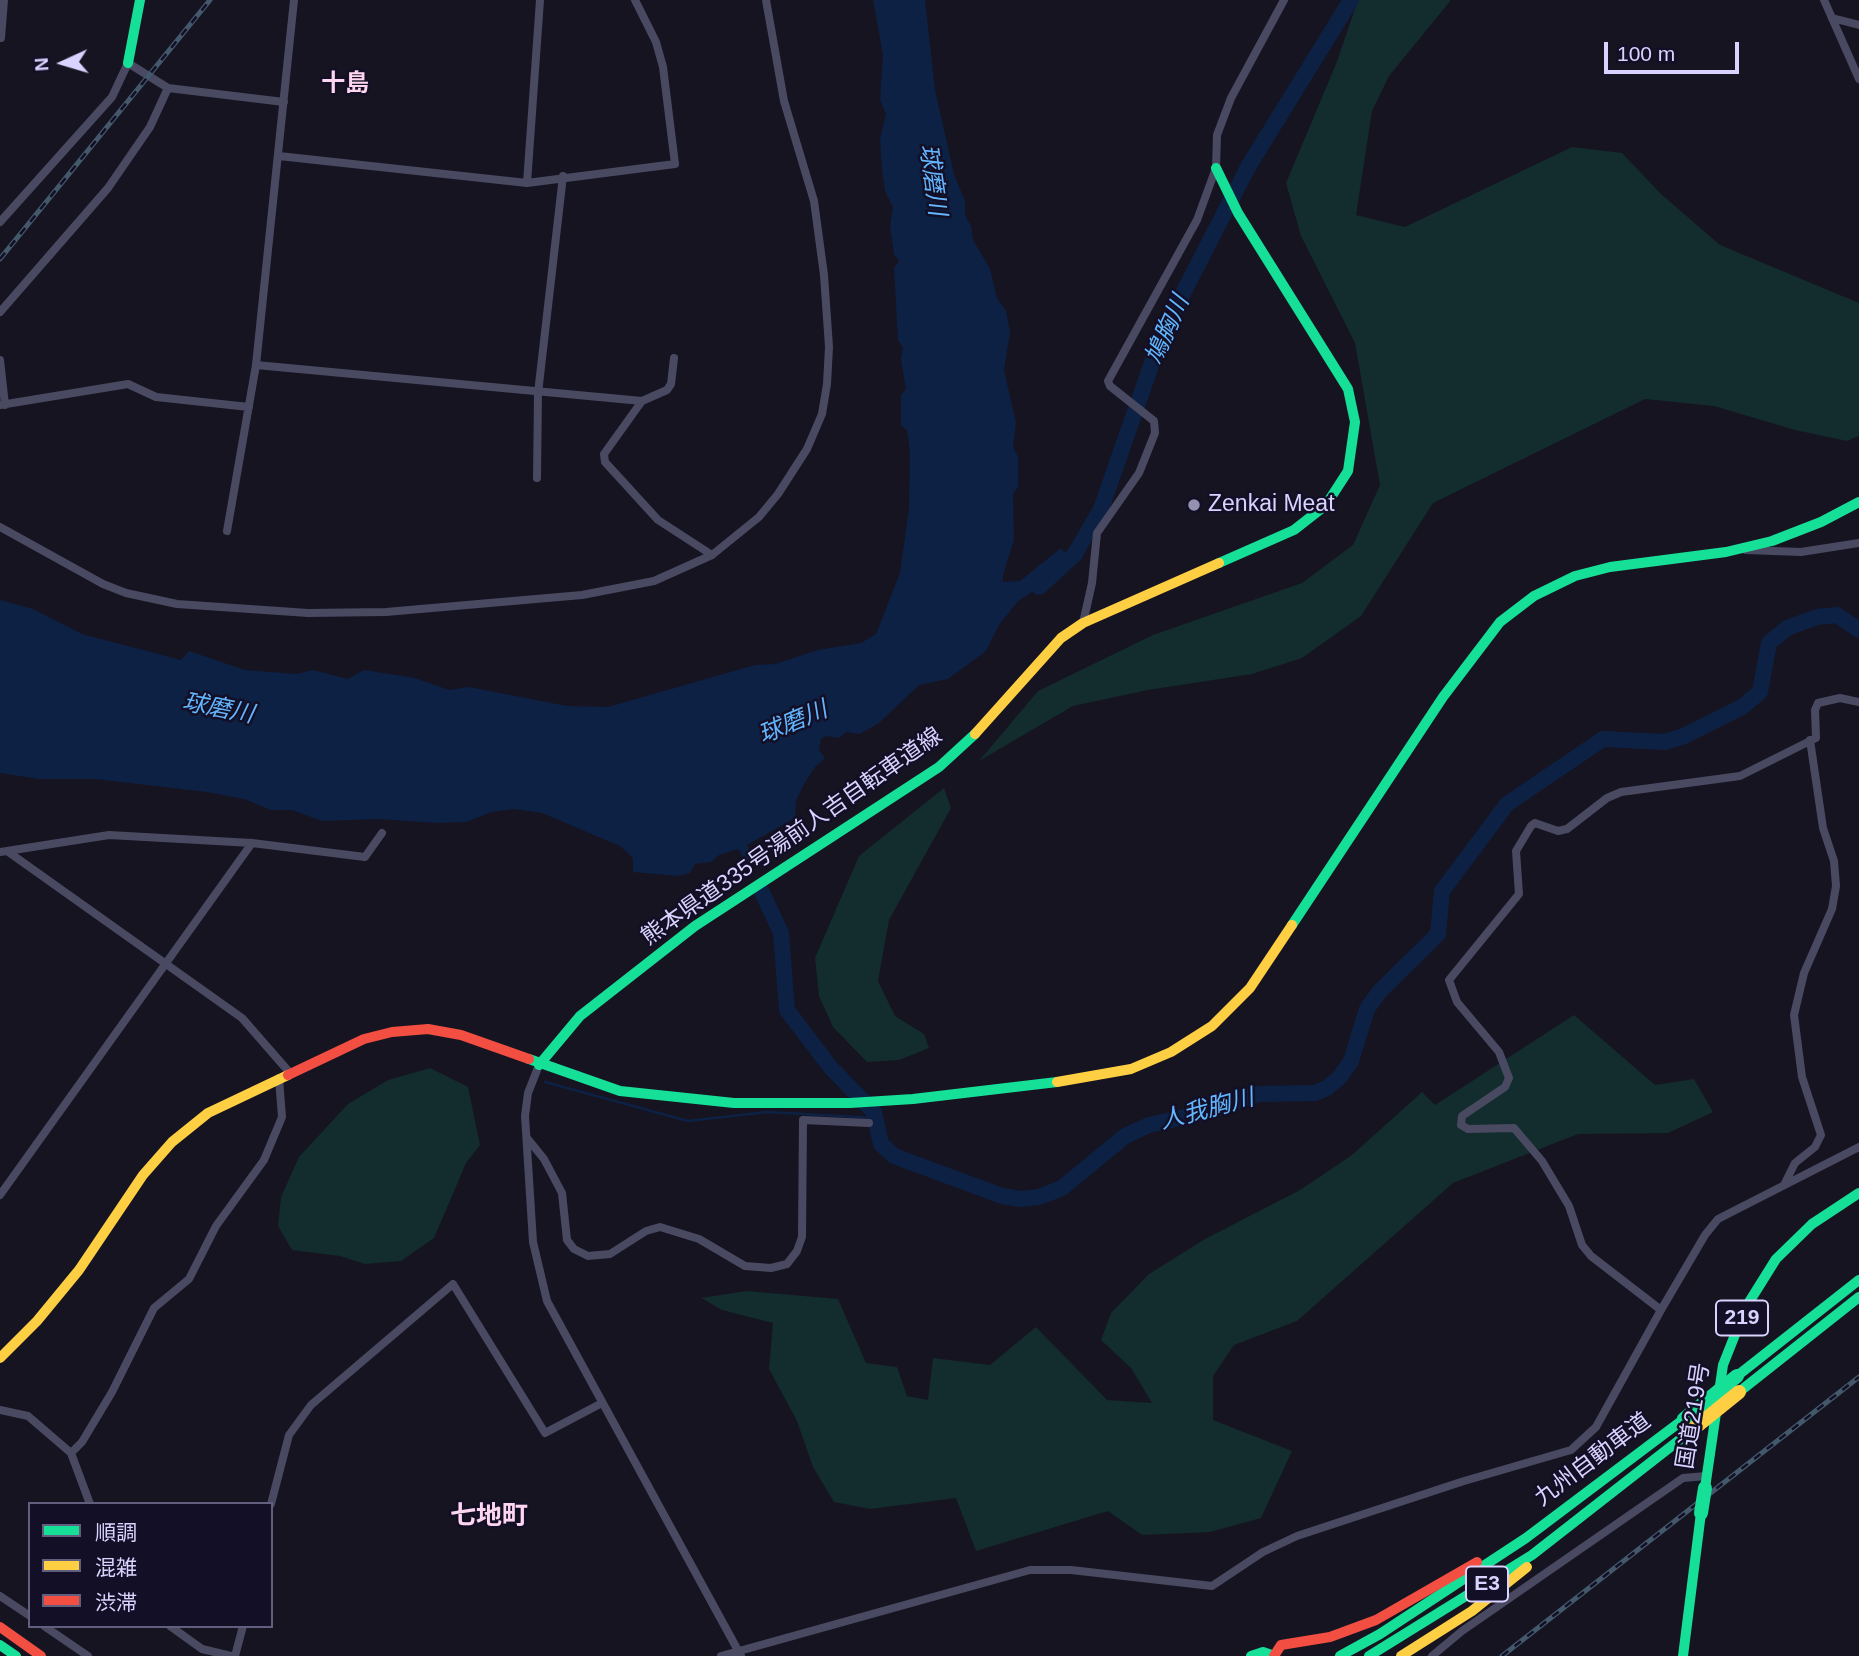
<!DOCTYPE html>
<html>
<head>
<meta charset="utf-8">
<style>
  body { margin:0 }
  #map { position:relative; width:1859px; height:1656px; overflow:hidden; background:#161421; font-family:Arial,"Noto Sans JP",sans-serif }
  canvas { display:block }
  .legend { position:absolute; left:28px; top:1502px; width:245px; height:126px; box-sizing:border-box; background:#130f26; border:2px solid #625e7d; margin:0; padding:9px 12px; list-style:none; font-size:21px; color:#d9d4ff }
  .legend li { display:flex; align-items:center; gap:14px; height:35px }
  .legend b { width:35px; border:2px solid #625e7d }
  .north { position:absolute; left:28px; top:28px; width:70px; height:70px; -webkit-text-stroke:5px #130f26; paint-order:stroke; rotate:266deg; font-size:19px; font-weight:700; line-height:28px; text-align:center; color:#d9d4ff }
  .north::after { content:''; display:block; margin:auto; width:24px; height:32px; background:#d9d4ff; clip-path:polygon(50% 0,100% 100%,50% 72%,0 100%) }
  .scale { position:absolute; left:1604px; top:42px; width:135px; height:32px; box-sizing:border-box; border:4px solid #d9d4ff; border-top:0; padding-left:9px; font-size:21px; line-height:24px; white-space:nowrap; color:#d9d4ff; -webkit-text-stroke:5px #130f26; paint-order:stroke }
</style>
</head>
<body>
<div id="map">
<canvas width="1859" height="1656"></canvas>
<ul class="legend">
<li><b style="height:9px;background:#16e098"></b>順調</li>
<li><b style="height:9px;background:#ffcf43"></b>混雑</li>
<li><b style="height:9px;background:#f24e42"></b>渋滞</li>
</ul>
<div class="north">N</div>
<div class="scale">100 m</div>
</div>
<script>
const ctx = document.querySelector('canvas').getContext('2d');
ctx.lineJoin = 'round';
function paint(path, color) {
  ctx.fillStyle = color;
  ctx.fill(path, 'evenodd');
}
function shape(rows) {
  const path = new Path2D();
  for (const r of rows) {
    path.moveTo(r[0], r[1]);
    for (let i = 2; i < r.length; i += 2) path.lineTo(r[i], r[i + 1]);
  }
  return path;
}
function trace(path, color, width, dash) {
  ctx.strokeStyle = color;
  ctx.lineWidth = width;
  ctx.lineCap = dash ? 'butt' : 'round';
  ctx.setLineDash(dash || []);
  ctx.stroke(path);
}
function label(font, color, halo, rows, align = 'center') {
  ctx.font = font + ' Arial,"Noto Sans JP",sans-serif';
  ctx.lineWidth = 5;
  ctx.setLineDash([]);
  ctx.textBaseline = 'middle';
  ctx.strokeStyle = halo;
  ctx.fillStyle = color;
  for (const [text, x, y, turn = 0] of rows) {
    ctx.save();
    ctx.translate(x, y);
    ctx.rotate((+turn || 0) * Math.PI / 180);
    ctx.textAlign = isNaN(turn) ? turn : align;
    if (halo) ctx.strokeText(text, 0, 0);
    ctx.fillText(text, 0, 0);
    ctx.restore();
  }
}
const green = shape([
  [1358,0,1451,0,1389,76,1372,111,1356,215,1405,227,1572,147,1622,153,1661,194,1720,245,1859,303,1859,436,1847,441,1795,430,1714,406,1645,399,1433,503,1361,616,1302,658,1252,674,1148,690,1073,706,979,761,1038,691,1153,635,1302,583,1353,545,1380,485,1355,343,1301,236,1286,183,1336,64],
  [944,788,951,808,889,920,878,981,895,1016,924,1034,929,1048,899,1060,867,1062,833,1027,819,996,815,958,859,856],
  [1574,1015,1655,1085,1694,1079,1713,1112,1668,1133,1578,1134,1453,1183,1297,1321,1234,1345,1213,1376,1213,1420,1292,1451,1261,1518,1210,1532,1142,1535,1108,1511,976,1551,956,1498,870,1509,834,1502,813,1467,797,1421,769,1369,773,1323,722,1310,701,1298,747,1291,838,1299,866,1363,897,1367,907,1396,928,1400,933,1358,990,1365,1036,1327,1107,1400,1152,1403,1131,1368,1101,1340,1111,1313,1149,1274,1205,1239,1300,1190,1352,1155,1422,1092,1435,1105],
  [430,1068,468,1087,480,1145,466,1163,434,1238,401,1261,365,1264,340,1256,292,1250,278,1226,281,1197,299,1157,348,1104,388,1080]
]);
const water = shape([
  [873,0,925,0,935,90,954,174,965,201,965,215,971,226,973,240,990,269,997,298,1006,311,1010,332,1004,370,1016,423,1013,447,1018,457,1018,487,1013,494,1014,540,1003,575,1003,582,1020,581,1061,548,1073,565,1056,563,1049,570,1055,577,1018,601,999,625,986,651,948,679,919,685,879,723,860,734,846,732,839,738,826,736,821,739,819,750,825,758,815,767,804,784,796,801,795,818,747,845,754,859,747,864,738,849,719,855,711,862,695,864,690,873,678,876,633,872,633,858,620,846,542,813,514,809,492,812,466,822,437,823,377,819,322,821,292,810,271,810,244,799,207,792,95,779,39,779,0,773,0,600,33,609,82,634,181,660,189,651,245,670,297,674,313,670,348,679,364,670,415,678,449,690,469,687,567,706,608,707,755,665,775,664,818,650,861,643,876,634,900,573,909,508,910,453,907,430,901,426,901,395,906,389,901,359,903,348,898,340,894,268,899,261,894,254,890,226,893,207,885,191,882,169,880,139,886,114,880,100,883,55]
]);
const stream = shape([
  [545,1082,688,1121,767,1112,876,1118]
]);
const river = shape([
  [1039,587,1075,554,1101,509,1162,334,1248,167,1351,0],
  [761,890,781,933,787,1010,831,1068,874,1112,881,1144,894,1156,1002,1196,1021,1199,1039,1197,1062,1188,1125,1136,1149,1125,1207,1112,1258,1094,1315,1093,1327,1088,1340,1077,1351,1061,1367,1009,1380,991,1438,934,1442,891,1507,804,1603,739,1665,742,1684,736,1742,707,1760,692,1769,643,1787,628,1817,617,1837,615,1859,630]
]);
const street = shape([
  [1824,0,1859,79],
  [1832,18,1859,25],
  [1,38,4,0],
  [279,156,527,183,675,164,663,67,656,42,635,0],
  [527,183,540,0],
  [0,222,112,97,128,63,168,88,284,102],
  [0,312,108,188,150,127,168,88],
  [0,360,5,405],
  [256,365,642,401,667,390,671,384,674,358],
  [642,401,604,454,605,462,658,520,712,555],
  [0,405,128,384,156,397,249,407],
  [537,478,538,393,563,176],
  [0,527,103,584,126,593,177,604,308,613,386,612,582,595,654,581,712,555,759,517,778,494,807,449,822,414,827,384,829,347,824,275,814,201,784,101,766,0],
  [227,531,256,365,294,0],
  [1746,550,1801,552,1859,543],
  [1083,623,1092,583,1097,533,1139,473,1155,433,1154,421,1110,386,1108,381,1197,220,1216,168,1217,135,1231,98,1284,0],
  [7,851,109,835,252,843,365,857,382,833],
  [0,852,7,851,242,1018,290,1073],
  [539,1065,528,1093,525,1116,533,1242,547,1301,741,1656],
  [527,1138,544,1159,562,1193,567,1240,574,1249,588,1256,610,1254,646,1231,660,1227,699,1239,745,1266,771,1268,787,1264,797,1251,802,1237,803,1120,869,1123],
  [1785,1183,1795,1163,1815,1147,1821,1135,1802,1077,1794,1015,1804,973,1832,909,1836,886,1834,861,1823,828,1810,740],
  [0,1195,252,843],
  [1661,1310,1591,1256,1582,1245,1569,1206,1542,1161,1514,1128,1468,1129,1461,1125,1462,1116,1505,1087,1509,1078,1499,1052,1457,1002,1449,980,1519,894,1516,851,1531,826,1535,823,1558,831,1567,829,1607,798,1621,792,1740,776,1816,738,1815,710,1818,703,1840,698,1859,702],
  [0,1410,28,1416,71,1453,90,1504],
  [71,1453,82,1442,112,1392,154,1308,189,1279,216,1226,264,1160,282,1117,279,1078],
  [271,1504,289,1435,311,1405,453,1284,545,1433,602,1403],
  [0,1596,30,1616],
  [44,1626,88,1656],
  [170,1626,202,1649,231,1656],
  [235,1656,243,1626],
  [721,1656,1030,1570,1071,1570,1212,1586,1263,1552,1297,1536,1464,1481,1571,1450,1596,1427,1661,1310,1705,1235,1718,1219,1859,1147],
  [1432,1656,1462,1631,1683,1478,1706,1476]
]);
const fast = shape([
  [128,63,140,0],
  [1216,168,1238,213,1348,389,1355,422,1348,471,1326,505,1294,530,1219,563],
  [1292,925,1443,697,1500,622,1534,596,1575,576,1610,567,1726,552,1772,541,1821,522,1859,502],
  [529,1059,620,1091,734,1103,850,1103,913,1099,1057,1082],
  [539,1065,580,1016,695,926,939,767,975,734],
  [1737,1376,1859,1280],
  [1739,1392,1859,1297],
  [1705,1488,1723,1365,1746,1307,1776,1259,1812,1224,1859,1193],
  [0,1645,16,1656],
  [1251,1656,1263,1652,1275,1656],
  [1340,1656,1380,1634,1526,1538,1684,1419],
  [1369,1656,1532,1555,1687,1434],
  [1683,1656,1701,1513]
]);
const slow = shape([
  [975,734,1061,638,1083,623,1219,563],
  [1057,1082,1131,1069,1171,1052,1212,1026,1250,988,1292,925],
  [0,1358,37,1321,79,1270,143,1175,172,1142,208,1113,288,1075],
  [1401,1656,1472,1611,1527,1567]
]);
const jam = shape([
  [288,1075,364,1039,392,1032,428,1029,461,1035,529,1059],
  [0,1627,41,1656],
  [1274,1656,1281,1645,1330,1637,1376,1620,1477,1562]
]);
const rail = shape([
  [0,259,210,0],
  [1502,1656,1859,1377]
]);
const fastBridge = shape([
  [1684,1419,1737,1376],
  [1701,1513,1705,1488]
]);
const slowBridge = shape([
  [1687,1434,1739,1392]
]);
const markers = [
  [1194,505,7,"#9591b1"]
];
const shields = [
  [1742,1318,52],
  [1487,1584,42]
];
const shieldNames = [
  ["219",1742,1318],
  ["E3",1487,1584]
];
const poiNames = [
  ["Zenkai Meat",1208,505]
];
const streetNames = [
  ["熊本県道335号湯前人吉自転車道線",792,837,-35],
  ["国道219号",1694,1416,-81],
  ["九州自動車道",1593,1460,-37]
];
const neighbourhoodNames = [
  ["十島",345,84]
];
const waterNames = [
  ["球磨川",932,180,82],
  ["鳩胸川",1168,330,-66],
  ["球磨川",218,709,11],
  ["球磨川",793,723,-23],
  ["人我胸川",1207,1110,-15]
];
const quarterNames = [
  ["七地町",489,1517]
];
paint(green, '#132c2d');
paint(water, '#0d2144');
trace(stream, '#0d2144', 2.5);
trace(river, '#0d2144', 16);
trace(street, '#4a4962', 8);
trace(fast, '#16e098', 10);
trace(slow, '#ffcf43', 10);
trace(jam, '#f24e42', 10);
trace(rail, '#43596b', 5);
trace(rail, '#130f26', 2.5, [8]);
trace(fastBridge, '#16e098', 14);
trace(slowBridge, '#ffcf43', 14);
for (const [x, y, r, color] of markers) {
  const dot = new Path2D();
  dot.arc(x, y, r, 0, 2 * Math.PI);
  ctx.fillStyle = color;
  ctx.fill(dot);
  trace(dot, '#130f26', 2.5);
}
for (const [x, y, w] of shields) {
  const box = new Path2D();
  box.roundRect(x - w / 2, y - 17.5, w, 35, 5);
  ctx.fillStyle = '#130f26';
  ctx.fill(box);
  trace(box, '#d9d4ff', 2);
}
label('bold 21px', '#d9d4ff', null, shieldNames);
label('23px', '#d9d4ff', '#130f26', poiNames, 'left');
label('23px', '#d9d4ff', '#130f26', streetNames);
label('bold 24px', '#ffd6f0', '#130f26', neighbourhoodNames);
label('italic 24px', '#62b6ff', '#130f26', waterNames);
label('bold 26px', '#ffd6f0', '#130f26', quarterNames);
</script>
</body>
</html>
